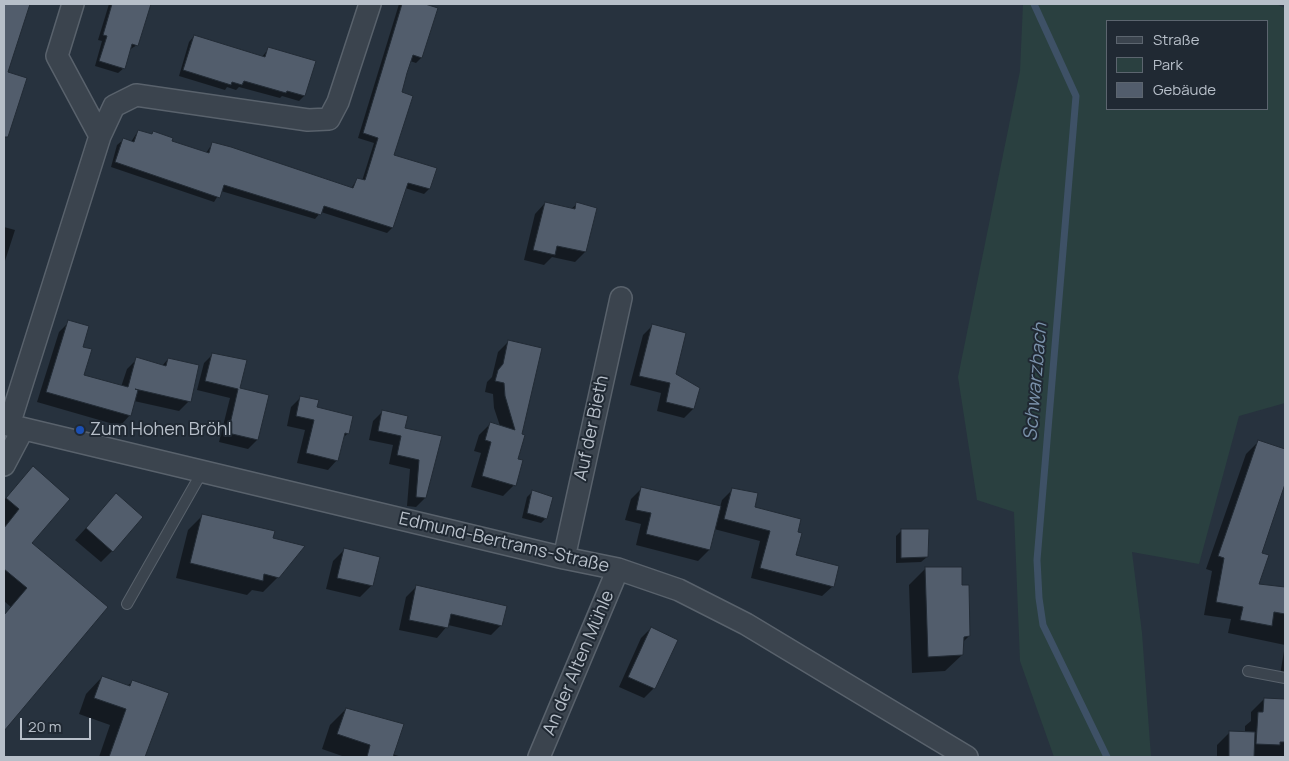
<!DOCTYPE html>
<html>
<head>
<meta charset="utf-8">
<style>
  body { margin:0 }
  #map { position:relative; width:1289px; height:761px; overflow:hidden; background:#27323e; font-family:Manrope,sans-serif }
  canvas { display:block }
  .frame { position:absolute; inset:0; border:5px solid #b7bfc9; pointer-events:none }
  .legend { position:absolute; left:1106px; top:20px; width:162px; height:90px; box-sizing:border-box; background:#202933; border:1px solid #5c656f; margin:0; padding:6px 9px; list-style:none; font-size:15px; color:#b7bfc9 }
  .legend li { display:flex; align-items:center; gap:10px; height:25px }
  .legend b { width:25px; border:1px solid #5c656f }
  .scale { position:absolute; left:20px; top:718px; width:71px; height:22px; box-sizing:border-box; border:2px solid #b7bfc9; border-top:0; padding-left:6px; font-size:15px; line-height:18px; white-space:nowrap; color:#b7bfc9; -webkit-text-stroke:4px #202933; paint-order:stroke }
</style>
</head>
<body>
<div id="map">
<canvas width="1289" height="761"></canvas>
<div class="frame"></div>
<ul class="legend">
<li><b style="height:6px;background:#3b444e"></b>Straße</li>
<li><b style="height:14px;background:#2a4040"></b>Park</li>
<li><b style="height:14px;background:#525d6c"></b>Gebäude</li>
</ul>
<div class="scale">20 m</div>
</div>
<script>
const ctx = document.querySelector('canvas').getContext('2d');
ctx.lineJoin = 'round';
function paint(path, color) {
  ctx.fillStyle = color;
  ctx.fill(path, 'evenodd');
}
function shape(rows) {
  const path = new Path2D();
  for (const r of rows) {
    path.moveTo(r[0], r[1]);
    for (let i = 2; i < r.length; i += 2) path.lineTo(r[i], r[i + 1]);
  }
  return path;
}
function trace(path, color, width, dash) {
  ctx.strokeStyle = color;
  ctx.lineWidth = width;
  ctx.lineCap = dash ? 'butt' : 'round';
  ctx.setLineDash(dash || []);
  ctx.stroke(path);
}
function label(font, color, halo, rows, align = 'center') {
  ctx.font = font + ' Manrope,sans-serif';
  ctx.lineWidth = 4;
  ctx.setLineDash([]);
  ctx.textBaseline = 'middle';
  ctx.strokeStyle = halo;
  ctx.fillStyle = color;
  for (const [text, x, y, turn = 0] of rows) {
    ctx.save();
    ctx.translate(x, y);
    ctx.rotate((+turn || 0) * Math.PI / 180);
    ctx.textAlign = isNaN(turn) ? turn : align;
    if (halo) ctx.strokeText(text, 0, 0);
    ctx.fillText(text, 0, 0);
    ctx.restore();
  }
}
const green = shape([
  [1023,4,1276,4,1285,8,1285,403,1239,416,1199,564,1132,552,1142,633,1151,757,1054,757,1020,661,1014,512,977,500,958,377,1020,71],
  [1108,21,1268,21,1268,109,1108,109]
]);
const shadow = shape([
  [4,4,29,4,15,48,9,54,4,52],
  [109,4,149,4,137,45,129,50,124,68,118,73,95,66,102,41,98,40],
  [399,4,427,4,421,58,416,63,410,61,400,93,393,156,429,189,424,194,405,188,392,228,387,233,321,212,315,219,221,191,214,202,111,167,117,145,123,140,131,142,138,131,150,135,153,133,171,142,206,153,212,144,351,189,357,179,362,181,374,143,358,138],
  [194,36,262,57,269,48,304,96,299,101,282,96,280,98,239,87,236,90,227,87,225,90,179,76,189,42],
  [4,72,25,79,5,134,4,133],
  [545,203,571,209,577,204,595,208,585,252,575,262,552,257,544,265,524,260,535,214],
  [4,227,15,230,4,264],
  [69,322,82,348,82,376,121,387,127,369,137,359,162,366,168,359,189,401,179,411,134,401,130,415,120,426,37,402,59,332],
  [652,326,674,374,698,391,693,409,684,418,657,411,661,393,630,385,643,335],
  [509,341,520,434,514,485,503,496,471,487,481,453,474,451,479,435,490,424,500,426,494,408,493,394,485,392,487,382,492,377,498,352],
  [213,354,238,389,257,440,248,449,219,442,230,398,197,390,204,363],
  [301,397,348,433,342,439,337,460,328,470,297,463,305,430,287,426,291,407],
  [383,411,403,429,440,437,425,498,416,507,407,506,410,469,389,464,393,445,369,440,373,421],
  [1259,441,1285,451,1285,481,1260,553,1258,585,1285,589,1285,676,1280,675,1285,645,1228,633,1231,619,1204,615,1212,571,1206,569,1246,454],
  [34,468,30,543,106,607,4,728,4,615,12,608,4,601,4,500],
  [642,488,720,507,722,500,733,489,754,508,795,556,833,586,822,596,751,578,760,541,714,529,709,550,698,561,636,545,641,524,625,520,631,499],
  [532,492,546,518,541,523,522,518,527,497],
  [116,495,112,551,101,562,75,540],
  [203,515,272,539,278,577,263,592,252,590,247,595,176,578,188,530],
  [901,531,927,557,921,562,896,563,896,536],
  [344,550,372,585,360,597,326,589,333,561],
  [926,568,960,586,969,636,962,643,962,655,945,671,912,673,909,585],
  [416,587,501,625,491,635,448,625,437,638,399,630,406,597],
  [651,628,654,688,644,698,619,687,641,638],
  [102,677,127,686,132,682,167,694,144,757,99,757,110,725,79,714,86,694],
  [1264,699,1285,700,1285,757,1206,757,1217,757,1217,745,1230,732,1245,733,1245,726,1251,721,1251,712],
  [346,709,392,754,402,757,345,757,322,749,330,725]
]);
const stream = shape([
  [1034,4,1076,96,1037,560,1039,598,1043,625,1107,757]
]);
const building = shape([
  [4,4,30,4,8,72,27,78,8,137,4,137,4,4],
  [112,4,151,4,138,46,132,44,125,69,99,61,107,36,103,35,112,4],
  [402,4,425,4,438,8,422,58,413,55,407,73,402,92,413,96,394,155,437,168,430,189,408,183,393,228,324,206,321,215,224,185,220,198,115,162,123,138,134,142,138,130,152,134,153,131,173,138,172,141,209,153,212,142,231,147,353,188,357,178,365,180,378,138,363,133,402,4],
  [194,35,265,57,268,47,316,61,305,96,287,91,286,93,244,81,242,85,232,82,231,85,183,70,194,35],
  [545,202,575,209,576,202,597,208,586,252,557,246,555,255,533,250,545,202],
  [68,320,89,326,83,347,92,349,84,375,128,387,136,357,166,366,168,358,199,365,191,402,135,389,138,390,131,416,46,392,68,320],
  [652,324,686,333,676,374,700,388,694,409,666,402,670,383,639,376,652,324],
  [508,340,542,348,522,434,525,435,518,459,523,460,516,486,482,476,491,442,485,440,490,422,515,430,505,396,504,383,495,381,498,370,503,364,508,340],
  [212,353,247,360,240,388,269,395,258,440,228,433,238,389,205,381,212,353],
  [300,396,319,400,317,407,353,416,349,434,345,433,338,461,306,453,314,420,296,416,300,396],
  [382,410,408,416,405,428,442,436,426,498,416,497,419,460,397,455,401,436,378,431,382,410],
  [1258,440,1285,449,1285,484,1262,553,1269,555,1259,584,1285,587,1285,614,1274,612,1272,626,1240,620,1243,607,1216,602,1224,558,1218,556,1258,440],
  [33,466,70,499,32,543,108,607,4,731,4,615,27,588,4,569,4,528,19,509,6,498,33,466],
  [641,487,721,506,710,550,646,534,651,513,636,510,641,487],
  [732,488,758,493,755,507,801,519,798,532,802,533,796,555,839,566,834,587,760,568,770,531,724,519,732,488],
  [532,490,553,497,547,519,527,513,532,490],
  [116,493,143,517,113,552,86,528,116,493],
  [202,514,275,531,273,538,305,546,279,578,264,574,263,581,190,563,202,514],
  [901,529,929,529,928,557,901,558,901,529],
  [344,548,380,557,373,586,337,578,344,548],
  [925,567,962,567,962,585,969,585,970,636,964,637,963,655,928,657,925,567],
  [416,585,507,606,502,626,451,614,448,628,409,620,416,585],
  [651,627,678,640,655,689,628,677,651,627],
  [102,676,130,686,132,680,169,693,145,757,109,757,126,709,94,698,102,676],
  [1264,698,1285,699,1285,742,1280,742,1280,745,1256,744,1258,712,1263,712,1264,698],
  [346,708,404,724,393,757,367,757,370,745,337,734,346,708],
  [1229,731,1255,732,1254,757,1229,757,1229,731]
]);
const service = shape([
  [127,604,202,472],
  [1248,671,1285,678]
]);
const minor = shape([
  [73,4,57,56,100,136],
  [4,424,564,558,618,569,679,590,746,624,967,757],
  [9,425,100,136,114,106,136,95,308,120,329,119,338,102,370,4],
  [4,465,23,429],
  [564,558,621,298],
  [539,757,618,569]
]);
const markers = [
  [80,430,5,"#1a4fb4"]
];
const streetNames = [
  ["Auf der Bieth",592,428,-78],
  ["Edmund-Bertrams-Straße",504,543,13],
  ["An der Alten Mühle",579,663,-67]
];
const poiNames = [
  ["Zum Hohen Bröhl",90,430]
];
const waterNames = [
  ["Schwarzbach",1036,382,-85]
];
paint(green, '#2a4040');
paint(shadow, '#0007');
trace(stream, '#3e5166', 7);
paint(building, '#525d6c');
trace(building, '#222b35', 1);
trace(service, '#59626c', 12);
trace(minor, '#59626c', 24);
trace(service, '#3b444e', 10);
trace(minor, '#3b444e', 21);
for (const [x, y, r, color] of markers) {
  const dot = new Path2D();
  dot.arc(x, y, r, 0, 2 * Math.PI);
  ctx.fillStyle = color;
  ctx.fill(dot);
  trace(dot, '#202933', 2);
}
label('18px', '#b7bfc9', '#202933', streetNames);
label('18px', '#b7bfc9', '#202933', poiNames, 'left');
label('italic 19px', '#7a91aa', '#202933', waterNames);
</script>
</body>
</html>
